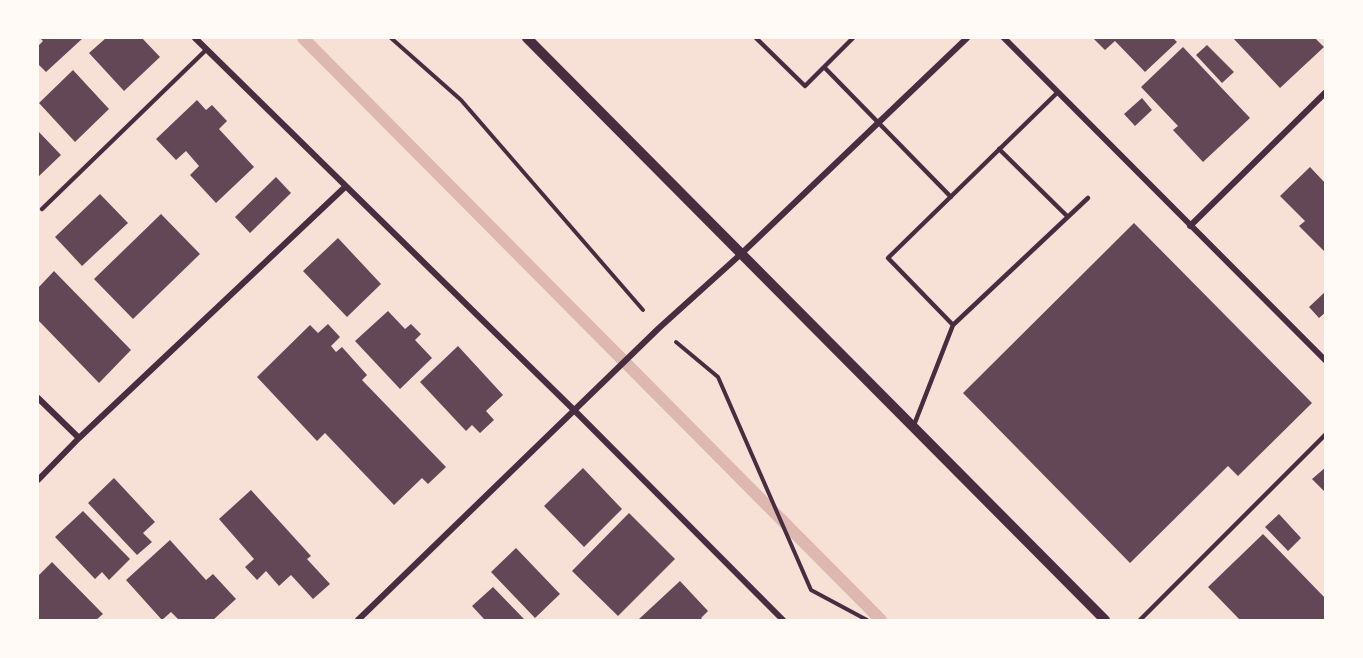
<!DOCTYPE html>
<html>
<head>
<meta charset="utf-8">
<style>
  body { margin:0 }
  #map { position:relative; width:1363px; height:658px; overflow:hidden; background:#f7e1d7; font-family:"Sofia Sans Condensed",sans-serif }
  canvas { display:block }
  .frame { position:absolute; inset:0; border:39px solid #fffaf5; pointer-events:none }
</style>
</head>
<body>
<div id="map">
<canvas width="1363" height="658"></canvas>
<div class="frame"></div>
</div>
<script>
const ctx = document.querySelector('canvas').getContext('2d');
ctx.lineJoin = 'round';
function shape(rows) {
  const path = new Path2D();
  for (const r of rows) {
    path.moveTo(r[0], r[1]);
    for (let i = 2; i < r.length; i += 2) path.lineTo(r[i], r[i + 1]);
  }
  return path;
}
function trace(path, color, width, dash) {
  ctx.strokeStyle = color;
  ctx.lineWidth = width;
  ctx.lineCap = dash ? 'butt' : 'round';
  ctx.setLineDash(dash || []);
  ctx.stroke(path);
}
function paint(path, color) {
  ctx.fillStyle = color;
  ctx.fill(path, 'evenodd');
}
const stream = shape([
  [303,38,881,620]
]);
const building = shape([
  [40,38,83,38,46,72,38,64,38,46,43,41],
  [106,38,142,38,160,57,124,91,89,53],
  [1093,38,1173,38,1177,42,1145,72,1115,41,1105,50],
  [1233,38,1315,38,1324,47,1280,88],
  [1207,45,1234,72,1222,83,1196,55],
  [1183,47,1250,118,1203,162,1173,130,1178,126,1141,87],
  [73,70,109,109,75,142,39,103],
  [1142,98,1152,110,1135,126,1124,114],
  [197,100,206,110,212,105,227,121,219,129,254,167,216,203,190,175,199,166,186,151,176,160,156,139],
  [38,131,61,155,38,177],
  [1310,167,1326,184,1326,253,1299,226,1305,221,1280,196],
  [276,177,291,193,250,233,235,217],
  [100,194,128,223,82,266,55,237],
  [161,214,200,254,133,319,94,279],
  [1134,223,1312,403,1238,476,1228,466,1130,563,963,393],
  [338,238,381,284,347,317,303,271],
  [54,271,131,350,99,383,38,320,38,288],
  [1326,291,1326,312,1319,318,1309,307],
  [388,311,405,329,411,324,421,334,415,340,432,358,400,389,355,341],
  [328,324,340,337,331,346,336,352,342,347,367,375,362,380,446,467,428,484,422,478,394,505,325,433,317,441,257,377,310,325,318,333],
  [458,346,503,395,486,411,494,420,480,433,472,425,466,431,420,382],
  [1326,467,1326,493,1312,479],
  [583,468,622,509,584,547,544,506],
  [114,478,155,522,143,533,152,542,137,555,88,503],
  [251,490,311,556,307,559,330,584,313,599,291,575,279,586,266,571,257,580,245,567,254,559,219,519],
  [83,511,130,559,109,580,102,572,95,579,55,537],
  [629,513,675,559,618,616,572,571],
  [1279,514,1301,538,1288,551,1265,527],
  [1263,534,1326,599,1326,620,1240,620,1208,587],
  [170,540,206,580,213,574,236,599,213,620,179,620,171,612,162,620,126,580],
  [516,548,560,594,535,618,491,572],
  [52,562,103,614,96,620,38,620,38,576],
  [680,581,708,611,701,618,703,620,641,620,639,619],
  [493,587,525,620,482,620,484,619,472,606]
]);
const path = shape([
  [391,38,461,100,643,310],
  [676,342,718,377,811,590,867,620]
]);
const service = shape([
  [756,38,805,86,853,38],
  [824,67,951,197],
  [999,149,1068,217],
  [42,209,207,49],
  [953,325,888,258,1058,92],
  [914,425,953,325,1088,198],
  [1140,620,1326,434]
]);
const minor = shape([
  [195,38,575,411,783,620],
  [1004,38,1326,361],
  [1190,226,1326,92],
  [38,398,79,438],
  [38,480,79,438,345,187],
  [358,620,659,328,741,254,967,38]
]);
const tertiary = shape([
  [527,38,1105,620]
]);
trace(stream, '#dcb8b0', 12);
paint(building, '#644757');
trace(path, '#4a2c40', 4);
trace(service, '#4a2c40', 4.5);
trace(minor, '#4a2c40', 6);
trace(tertiary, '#4a2c40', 10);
</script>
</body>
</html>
